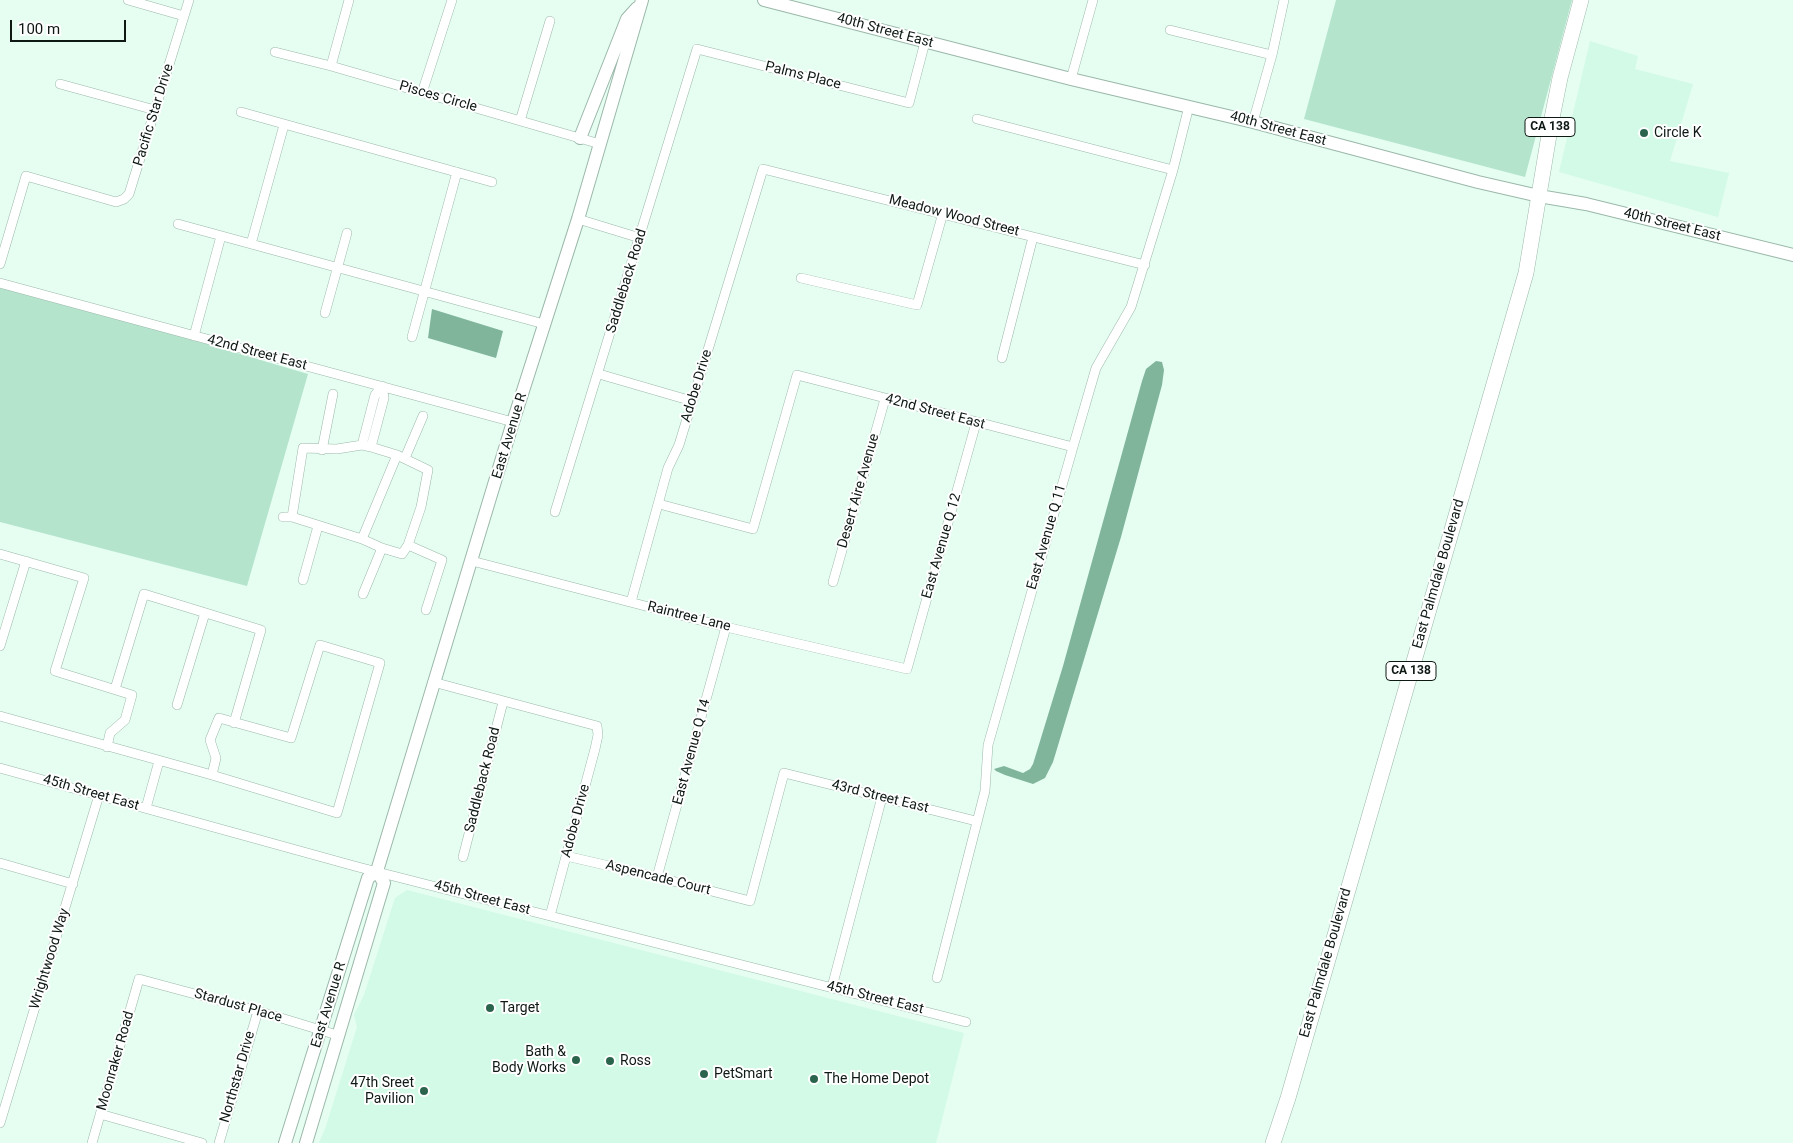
<!DOCTYPE html>
<html>
<head>
<meta charset="utf-8">
<style>
  body { margin:0 }
  #map { position:relative; width:1793px; height:1143px; overflow:hidden; background:#e5fef1; font-family:Roboto,sans-serif }
  canvas { display:block }
  .scale { position:absolute; left:10px; top:20px; width:116px; height:22px; box-sizing:border-box; border:2px solid #0e1914; border-top:0; padding-left:6px; font-size:15px; line-height:18px; white-space:nowrap; color:#0e1914; -webkit-text-stroke:4px #fff; paint-order:stroke }
</style>
</head>
<body>
<div id="map">
<canvas width="1793" height="1143"></canvas>
<div class="scale">100 m</div>
</div>
<script>
const ctx = document.querySelector('canvas').getContext('2d');
ctx.lineJoin = 'round';
function paint(path, color) {
  ctx.fillStyle = color;
  ctx.fill(path, 'evenodd');
}
function shape(rows) {
  const path = new Path2D();
  for (const r of rows) {
    path.moveTo(r[0], r[1]);
    for (let i = 2; i < r.length; i += 2) path.lineTo(r[i], r[i + 1]);
  }
  return path;
}
function trace(path, color, width, dash) {
  ctx.strokeStyle = color;
  ctx.lineWidth = width;
  ctx.lineCap = dash ? 'butt' : 'round';
  ctx.setLineDash(dash || []);
  ctx.stroke(path);
}
function label(font, color, halo, rows, align = 'center') {
  ctx.font = font + ' Roboto,sans-serif';
  ctx.lineWidth = 4;
  ctx.setLineDash([]);
  ctx.textBaseline = 'middle';
  ctx.strokeStyle = halo;
  ctx.fillStyle = color;
  for (const [text, x, y, turn = 0] of rows) {
    ctx.save();
    ctx.translate(x, y);
    ctx.rotate((+turn || 0) * Math.PI / 180);
    ctx.textAlign = isNaN(turn) ? turn : align;
    if (halo) ctx.strokeText(text, 0, 0);
    ctx.fillText(text, 0, 0);
    ctx.restore();
  }
}
const built = shape([
  [1590,41,1638,56,1635,69,1693,84,1670,161,1729,173,1718,217,1559,172],
  [407,890,964,1033,936,1143,319,1143,326,1126,357,1027,354,1015,364,995,395,898]
]);
const green = shape([
  [1336,0,1572,0,1525,177,1304,119],
  [0,283,308,374,247,586,0,522]
]);
const water = shape([
  [432,309,503,331,496,358,428,338],
  [1156,361,1162,362,1164,370,1162,385,1121,537,1053,762,1045,778,1033,784,1005,775,996,771,994,769,1004,766,1023,773,1030,769,1033,764,1063,666,1142,381,1146,369]
]);
const minor = shape([
  [128,0,184,16],
  [1170,30,1272,55],
  [275,52,331,66,600,144],
  [331,66,349,0],
  [1071,79,1093,0],
  [60,84,155,110],
  [422,93,452,0],
  [241,112,492,182],
  [977,119,1173,170],
  [520,121,550,21],
  [1253,122,1272,55,1284,0],
  [578,219,640,238],
  [178,224,544,324],
  [251,244,284,125],
  [0,264,26,176,116,202,124,199,129,194,189,0],
  [801,278,917,305,943,213],
  [0,283,513,422],
  [325,313,347,233],
  [194,336,221,236],
  [412,337,457,172],
  [1002,358,1033,237],
  [599,374,692,401],
  [362,445,375,395,382,386,384,398,371,447],
  [322,450,333,394],
  [405,458,423,416],
  [659,504,753,529,797,375,1073,447],
  [555,512,697,49,909,103,925,42],
  [283,517,292,517,362,539,382,548,402,554,408,545,421,507,428,470,397,455,371,447,362,445,337,449,303,448,292,517],
  [362,539,397,455],
  [408,545,442,560,426,610],
  [0,554,84,578,55,671,132,695,125,720,110,733,107,747],
  [472,561,726,627,907,669,976,423],
  [303,580,318,526],
  [833,582,885,399],
  [363,594,382,548],
  [631,602,668,468,679,445,763,169,1145,265],
  [0,646,26,561],
  [433,682,597,726,598,735,595,749,550,916],
  [115,689,144,594,261,630,234,723],
  [177,705,205,613],
  [0,716,212,775,337,813,380,663,320,645,291,738,219,718,210,740,216,758,212,775],
  [0,768,358,867,966,1022],
  [146,808,159,761],
  [566,856,657,877,750,901,784,773,976,821],
  [463,857,503,702],
  [0,863,73,884],
  [657,877,726,627],
  [937,978,985,791,988,745,1073,447,1096,368,1131,307,1173,170,1189,106],
  [832,987,882,797],
  [100,1114,202,1143],
  [0,1123,99,795],
  [92,1143,139,979,258,1011,337,1035],
  [219,1143,258,1011]
]);
const secondary = shape([
  [764,0,1071,79,1253,122,1478,182,1539,196,1586,204,1793,255],
  [580,138,627,19,637,8],
  [285,1143,368,878,377,871,513,422,578,219,642,0],
  [306,1143,384,883,377,871]
]);
const trunk = shape([
  [1273,1143,1288,1098,1526,273,1551,123,1560,78,1581,0]
]);
const markers = [
  [1644,133,5,"#2b644d"],
  [490,1008,5,"#2b644d"],
  [576,1060,5,"#2b644d"],
  [610,1061,5,"#2b644d"],
  [704,1074,5,"#2b644d"],
  [814,1079,5,"#2b644d"],
  [424,1091,5,"#2b644d"]
];
const shields = [
  [1550,127,50],
  [1411,671,50]
];
const shieldNames = [
  ["CA 138",1550,127],
  ["CA 138",1411,671]
];
const streetNames = [
  ["40th Street East",885,31,15],
  ["Palms Place",803,76,14],
  ["Pisces Circle",438,97,16],
  ["Pacific Star Drive",154,115,-73],
  ["40th Street East",1278,129,15],
  ["Meadow Wood Street",954,216,14],
  ["40th Street East",1672,225,14],
  ["Saddleback Road",627,281,-73],
  ["42nd Street East",257,353,15],
  ["Adobe Drive",697,386,-73],
  ["42nd Street East",935,412,15],
  ["East Avenue R",510,436,-73],
  ["Desert Aire Avenue",859,491,-74],
  ["East Avenue Q 11",1047,537,-74],
  ["East Avenue Q 12",942,546,-74],
  ["East Palmdale Boulevard",1439,574,-74],
  ["Raintree Lane",689,617,14],
  ["East Avenue Q 14",692,752,-75],
  ["Saddleback Road",483,780,-76],
  ["45th Street East",91,793,16],
  ["43rd Street East",880,797,14],
  ["Adobe Drive",576,821,-75],
  ["Aspencade Court",658,878,14],
  ["45th Street East",482,898,15],
  ["Wrightwood Way",50,959,-73],
  ["East Palmdale Boulevard",1326,963,-74],
  ["45th Street East",875,998,14],
  ["East Avenue R",329,1005,-73],
  ["Stardust Place",238,1006,16],
  ["Moonraker Road",116,1061,-74],
  ["Northstar Drive",238,1077,-74]
];
const poiNames = [
  ["Circle K",1654,133],
  ["Target",500,1008],
  ["Bath &",566,1052,"right"],
  ["Body Works",566,1068,"right"],
  ["Ross",620,1061],
  ["PetSmart",714,1074],
  ["The Home Depot",824,1079],
  ["47th Sreet",414,1083,"right"],
  ["Pavilion",414,1099,"right"]
];
paint(built, '#d2fae6');
paint(green, '#b5e4cd');
paint(water, '#80b59c');
trace(minor, '#9bb8aa', 10);
trace(secondary, '#9bb8aa', 14);
trace(trunk, '#9bb8aa', 16);
trace(minor, '#fff', 9);
trace(secondary, '#fff', 12);
trace(trunk, '#fff', 15);
for (const [x, y, r, color] of markers) {
  const dot = new Path2D();
  dot.arc(x, y, r, 0, 2 * Math.PI);
  ctx.fillStyle = color;
  ctx.fill(dot);
  trace(dot, '#fff', 2);
}
for (const [x, y, w] of shields) {
  const box = new Path2D();
  box.roundRect(x - w / 2, y - 9.5, w, 19, 4);
  ctx.fillStyle = '#fff';
  ctx.fill(box);
  trace(box, '#0e1914', 1);
}
label('bold 12px', '#0e1914', null, shieldNames);
label('14px', '#0e1914', '#fff', streetNames);
label('14px', '#0e1914', '#fff', poiNames, 'left');
</script>
</body>
</html>
